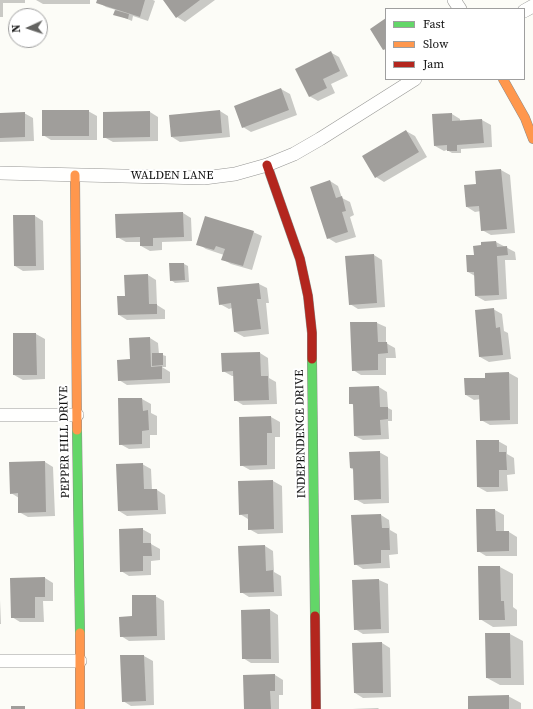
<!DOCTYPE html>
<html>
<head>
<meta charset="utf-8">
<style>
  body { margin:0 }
  #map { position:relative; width:533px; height:709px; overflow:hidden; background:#fcfcf7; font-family:"Source Serif 4",serif }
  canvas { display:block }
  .legend { position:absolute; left:385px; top:8px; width:140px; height:72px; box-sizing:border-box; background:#fff; border:1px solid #9f9f9f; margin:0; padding:5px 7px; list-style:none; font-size:12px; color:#101010 }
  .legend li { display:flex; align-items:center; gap:8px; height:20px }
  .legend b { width:20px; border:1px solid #9f9f9f }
  .north { position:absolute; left:8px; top:8px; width:40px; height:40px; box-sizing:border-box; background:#fff; border:1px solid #9f9f9f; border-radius:50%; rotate:267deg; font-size:11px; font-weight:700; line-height:16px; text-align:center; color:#101010 }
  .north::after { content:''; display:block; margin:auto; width:14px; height:18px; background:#636361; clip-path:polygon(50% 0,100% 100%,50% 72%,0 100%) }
</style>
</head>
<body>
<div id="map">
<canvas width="533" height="709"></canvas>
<ul class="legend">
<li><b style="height:5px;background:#63d668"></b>Fast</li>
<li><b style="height:5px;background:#ff974d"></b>Slow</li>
<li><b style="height:5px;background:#b3261e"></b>Jam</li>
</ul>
<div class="north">N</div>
</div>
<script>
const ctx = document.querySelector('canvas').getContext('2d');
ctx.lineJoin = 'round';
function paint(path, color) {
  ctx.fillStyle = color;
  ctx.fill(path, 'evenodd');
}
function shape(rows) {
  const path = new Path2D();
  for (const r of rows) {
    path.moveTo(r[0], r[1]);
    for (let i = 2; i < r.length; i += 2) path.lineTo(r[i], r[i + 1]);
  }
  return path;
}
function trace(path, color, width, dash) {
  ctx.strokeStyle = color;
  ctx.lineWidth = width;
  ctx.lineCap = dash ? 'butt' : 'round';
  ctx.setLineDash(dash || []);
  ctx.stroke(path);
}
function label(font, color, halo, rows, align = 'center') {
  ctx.font = font + ' "Source Serif 4",serif';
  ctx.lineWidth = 4;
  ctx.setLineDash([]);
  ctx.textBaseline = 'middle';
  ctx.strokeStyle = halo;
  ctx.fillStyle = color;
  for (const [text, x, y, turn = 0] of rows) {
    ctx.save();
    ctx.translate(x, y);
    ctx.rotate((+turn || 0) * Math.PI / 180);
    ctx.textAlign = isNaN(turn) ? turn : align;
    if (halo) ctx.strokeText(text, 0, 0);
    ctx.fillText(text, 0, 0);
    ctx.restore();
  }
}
const shadow = shape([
  [0,0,25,0,25,3,3,3,3,17,0,17],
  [36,0,90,0,90,4,43,4],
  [98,0,153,0,155,1,148,21,133,16,132,21,115,14,116,10,106,7,98,2],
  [164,0,215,0,185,22,177,17],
  [330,52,339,57,348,76,331,84,335,93,318,101,309,96],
  [281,89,290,94,297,115,251,132,243,127],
  [88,111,97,116,97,140,51,140,43,135],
  [220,111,228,116,230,137,180,142,172,137],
  [150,112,158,117,158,141,113,142,104,137],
  [24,113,33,118,34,141,0,142,0,114],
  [452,114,460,119,460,122,482,120,491,125,492,147,461,149,461,153,452,153,447,150,444,151,435,146],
  [406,131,415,136,427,157,384,182,376,177],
  [501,170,510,175,515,233,491,235,482,230,481,211,475,212,467,207,477,185,476,172],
  [330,181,338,186,342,198,350,202,354,215,350,217,356,237,336,243,328,238],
  [183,213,191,218,192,241,162,242,162,250,150,251,141,246,141,242,126,242,117,237],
  [35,216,43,221,44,270,23,271,15,266],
  [253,232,262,236,252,270,231,264,222,259,224,255,206,249,198,244],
  [496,242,515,252,516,260,505,260,507,299,485,301,476,296,475,276,468,272,475,256],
  [374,255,382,260,385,307,358,309,350,304],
  [170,264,184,264,188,266,189,282,175,283,171,280],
  [148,275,156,280,157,305,165,310,165,319,127,320,119,315,126,297],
  [259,284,267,288,269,303,266,303,269,334,244,337,235,332,232,308,229,309,220,304],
  [493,309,502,314,504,331,508,333,511,359,489,362,480,357],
  [377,323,386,327,386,343,395,348,396,358,386,358,386,375,361,375,353,370],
  [36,334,45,339,45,379,23,380,14,375],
  [150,338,158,343,159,354,166,356,166,367,162,367,170,372,170,383,127,385,119,380],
  [260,353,268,358,269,378,276,382,277,404,243,405,235,400,234,376,232,376,223,371],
  [509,373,518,378,518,424,490,425,481,420,481,399,474,400,466,395,486,379],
  [379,387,387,392,388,408,392,410,392,421,388,421,389,439,363,440,355,436,354,405,350,403],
  [119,399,142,399,151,404,151,413,157,416,157,435,150,435,150,448,129,449,120,444],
  [271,417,280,422,280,437,275,437,275,469,250,470,241,465,240,418],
  [498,441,507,446,507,454,514,458,515,474,507,475,508,491,487,492,478,487],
  [379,452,388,457,389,503,364,504,355,499,354,470,350,468],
  [45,462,53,467,55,516,28,517,19,512,19,498,11,493],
  [142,464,151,469,152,490,157,490,165,495,166,514,127,516,119,511],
  [273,481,282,486,283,533,258,534,249,529,248,519,240,514,239,482],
  [477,510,495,510,504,515,504,532,509,532,517,537,517,556,486,556,478,551],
  [381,515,389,520,390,530,397,534,398,554,389,555,390,568,363,569,355,564],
  [142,529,151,534,151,544,160,549,160,560,151,561,151,575,129,576,121,571],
  [265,546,273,551,274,572,281,576,282,596,249,597,241,592],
  [479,567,500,567,513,574,513,607,517,610,517,626,493,627,480,619],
  [45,578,53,583,53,601,43,601,44,622,20,622,12,617],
  [379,580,388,584,389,633,363,634,355,629],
  [155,596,164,601,165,640,129,641,121,636,134,617],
  [0,600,1,624,0,624],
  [270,610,278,615,279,663,251,663,243,658],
  [510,634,523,641,524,685,500,685,487,678],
  [382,643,390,648,391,697,363,698,355,693],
  [121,656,144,656,153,661,154,705,131,706,123,701],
  [275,675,283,680,283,695,279,695,279,709,245,709],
  [508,696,521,703,521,709,469,709],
  [378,708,379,709,352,709]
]);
const building = shape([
  [97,0,145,0,140,17,96,3],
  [163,0,200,0,176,18],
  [115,10,129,14,128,19,113,15],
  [386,18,386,49,383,50,370,29],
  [331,51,340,71,323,79,327,88,309,97,295,69],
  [281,88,289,110,242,128,234,106],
  [42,110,89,110,89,136,42,136],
  [220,110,222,133,171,137,169,115],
  [150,111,150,137,103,138,103,112],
  [25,112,25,137,0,138,0,113],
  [452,113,452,121,482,119,484,143,457,145,457,151,447,151,447,145,434,146,432,114],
  [406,130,419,152,375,178,362,156],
  [501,169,507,229,481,231,479,206,466,207,464,185,476,184,475,171],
  [330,180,336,198,342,196,346,211,342,212,348,232,327,239,310,187],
  [183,212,184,237,153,238,153,246,140,246,140,237,116,238,115,214],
  [13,215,35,215,36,266,14,266],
  [205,216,254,231,243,266,221,260,225,249,216,246,214,250,196,245],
  [496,241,497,247,507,246,508,255,497,256,499,295,475,296,474,272,467,272,466,255,474,255,473,246,481,245,481,242],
  [374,254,377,303,349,305,345,256],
  [169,263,184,263,185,280,170,281],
  [148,274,149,304,157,304,157,314,118,315,117,296,125,296,124,275],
  [259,283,261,299,257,299,261,329,234,332,231,303,219,305,217,287],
  [494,308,496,328,500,327,503,355,479,357,475,310],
  [350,322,377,322,378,342,387,342,388,353,378,354,378,370,352,371],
  [13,333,36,333,37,375,13,375],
  [150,337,151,367,162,366,162,379,118,381,117,360,130,359,129,338],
  [260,352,261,376,268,376,269,400,234,401,233,371,222,372,221,353],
  [152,353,163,353,163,365,152,366],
  [509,372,510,420,480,421,479,395,465,395,464,378,485,378,485,373],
  [379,386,380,407,388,407,388,419,380,420,381,435,354,436,353,404,349,404,349,387],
  [118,398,142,398,143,411,148,410,149,430,142,431,142,444,119,445],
  [271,416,272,433,267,433,267,465,240,466,239,417],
  [476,440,499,440,499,452,506,452,507,470,499,470,499,487,477,487],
  [380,451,381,499,354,500,353,468,350,468,349,452],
  [45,461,46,512,18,513,18,493,10,494,9,462],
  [143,463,144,489,157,489,158,510,118,511,116,464],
  [273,480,274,529,248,530,248,514,239,515,238,481],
  [476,509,495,509,496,531,509,531,509,551,477,552],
  [381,514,382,528,389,528,390,550,381,550,381,563,354,565,351,515],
  [143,528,143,543,151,543,152,556,143,556,143,571,120,572,119,529],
  [265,545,266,571,273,570,274,592,240,593,238,546],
  [478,566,500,566,501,601,504,601,505,620,479,620],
  [45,577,45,597,35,597,35,618,11,618,10,578],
  [379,579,381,629,354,630,352,580],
  [132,595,156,595,157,636,120,637,119,617,132,616],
  [270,609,271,659,242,659,241,610],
  [485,633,510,633,511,678,486,678],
  [382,642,383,693,354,693,352,643],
  [120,655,144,655,146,701,122,702],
  [275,674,275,691,270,691,271,709,244,709,243,675],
  [509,695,509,709,468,709,468,696],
  [11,706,25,706,25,709,11,709]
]);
const street = shape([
  [454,0,460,9],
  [524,11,533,6],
  [0,173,204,178,235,174,267,165,294,154,320,139,415,79],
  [0,415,77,415],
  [0,661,80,661]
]);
const fast = shape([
  [312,359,315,616],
  [77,430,80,633]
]);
const slow = shape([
  [503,79,525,118,533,139],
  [75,175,77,430],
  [80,633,80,709]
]);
const jam = shape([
  [267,165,300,259,308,296,312,333,312,359],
  [315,616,316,709]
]);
const streetNames = [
  ["WALDEN LANE",172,176],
  ["INDEPENDENCE DRIVE",301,434,-91],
  ["PEPPER HILL DRIVE",65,442,-91]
];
paint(shadow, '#0003');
paint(building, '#a09e9b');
trace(street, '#969694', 14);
trace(fast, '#8d8d8b', 10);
trace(slow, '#8d8d8b', 10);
trace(jam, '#8d8d8b', 10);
trace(street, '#fffffe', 13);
trace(fast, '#63d668', 9);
trace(slow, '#ff974d', 9);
trace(jam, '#b3261e', 9);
label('12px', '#101010', '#fff', streetNames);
</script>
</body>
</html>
